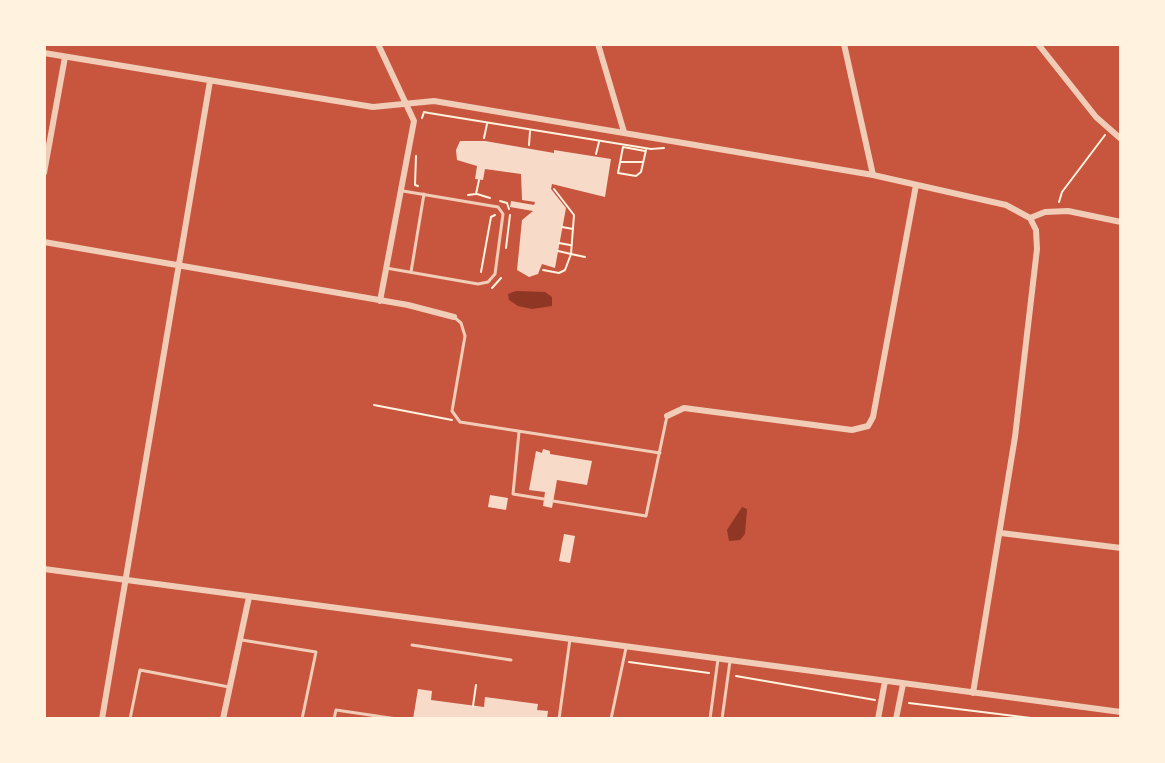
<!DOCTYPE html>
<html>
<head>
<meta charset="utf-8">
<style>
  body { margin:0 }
  #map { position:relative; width:1165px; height:763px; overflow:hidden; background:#c8553d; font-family:"IBM Plex Sans",sans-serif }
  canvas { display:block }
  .frame { position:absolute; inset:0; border:46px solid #fff3e0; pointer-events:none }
</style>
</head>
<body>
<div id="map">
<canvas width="1165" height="763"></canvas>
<div class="frame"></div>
</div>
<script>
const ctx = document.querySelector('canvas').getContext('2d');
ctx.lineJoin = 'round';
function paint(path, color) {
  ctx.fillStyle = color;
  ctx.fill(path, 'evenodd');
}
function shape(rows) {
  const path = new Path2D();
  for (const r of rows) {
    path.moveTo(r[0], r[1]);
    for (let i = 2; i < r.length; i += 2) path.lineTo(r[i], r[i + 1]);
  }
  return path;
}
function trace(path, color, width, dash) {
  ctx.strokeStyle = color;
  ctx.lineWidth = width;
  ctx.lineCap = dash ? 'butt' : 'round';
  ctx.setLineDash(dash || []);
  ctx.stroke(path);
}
const water = shape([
  [516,291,545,292,552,297,552,306,532,309,518,306,509,300,508,294],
  [742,507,747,509,745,534,740,540,729,541,727,530]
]);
const building = shape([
  [460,141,485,141,554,153,554,150,611,159,605,197,552,184,551,189,566,208,555,268,542,264,538,274,529,277,517,270,522,220,533,211,510,207,511,201,534,205,535,202,522,200,521,174,485,169,483,180,475,179,477,166,457,160,456,150],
  [543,449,550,451,550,454,592,461,587,485,557,480,552,508,543,506,545,492,529,490,536,451,542,453],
  [490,495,508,498,506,510,488,507],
  [564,534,575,536,570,563,559,561],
  [418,689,432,691,431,700,484,707,485,697,538,704,537,710,548,711,547,719,413,719]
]);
const path = shape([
  [422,118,424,112,429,113,651,149,664,148],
  [484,138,487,124],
  [529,145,530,131],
  [645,151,623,147,618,173,636,176,641,172,646,150],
  [596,154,599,142],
  [416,156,415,185,418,186],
  [620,162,642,162],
  [554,189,574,215,571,254,558,251],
  [477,194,490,198],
  [468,195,476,194,479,180],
  [500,201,507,203,509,209],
  [1059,202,1062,192,1105,135],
  [562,227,573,229],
  [559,243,570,245],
  [506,248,510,215],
  [543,270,559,273,565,270,571,254,585,257],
  [481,272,491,217,495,215],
  [492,288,501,278],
  [374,405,452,420],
  [629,662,709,673],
  [736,676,875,700],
  [909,703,1039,719],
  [473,706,476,685]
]);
const service = shape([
  [386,268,478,284,488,282,495,274,503,214,498,207,403,191],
  [411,272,424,194],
  [454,317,461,323,465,336,452,411,460,422,660,453],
  [519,432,513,494,544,499],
  [553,501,646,516,667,416],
  [242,640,316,652,302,719],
  [412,645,511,660],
  [130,719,140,670,229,687],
  [334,719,336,710,397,719],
  [559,719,570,639],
  [611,719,626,648],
  [710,719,718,659],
  [722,719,730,661]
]);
const minor = shape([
  [378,44,414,121,380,301],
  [598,44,624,132],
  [844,44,873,175],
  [1038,44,1096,117,1121,139],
  [44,53,373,107,434,101,873,175,1006,205,1030,218,1045,212,1068,211,1121,222],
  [44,173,65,57],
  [44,242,408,305,454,317],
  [667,416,684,408,852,430,868,426,873,417,916,185],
  [1001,533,1121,548],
  [44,569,1121,712],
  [973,693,1015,437,1037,249,1036,230,1030,218],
  [102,719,210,81],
  [223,719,249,597],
  [878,719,885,681],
  [896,719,903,684]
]);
paint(water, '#8f3625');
paint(building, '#f7dbc8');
trace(path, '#fff3e0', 2);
trace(service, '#f1ccb7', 3);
trace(minor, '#f1ccb7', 6);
</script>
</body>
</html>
